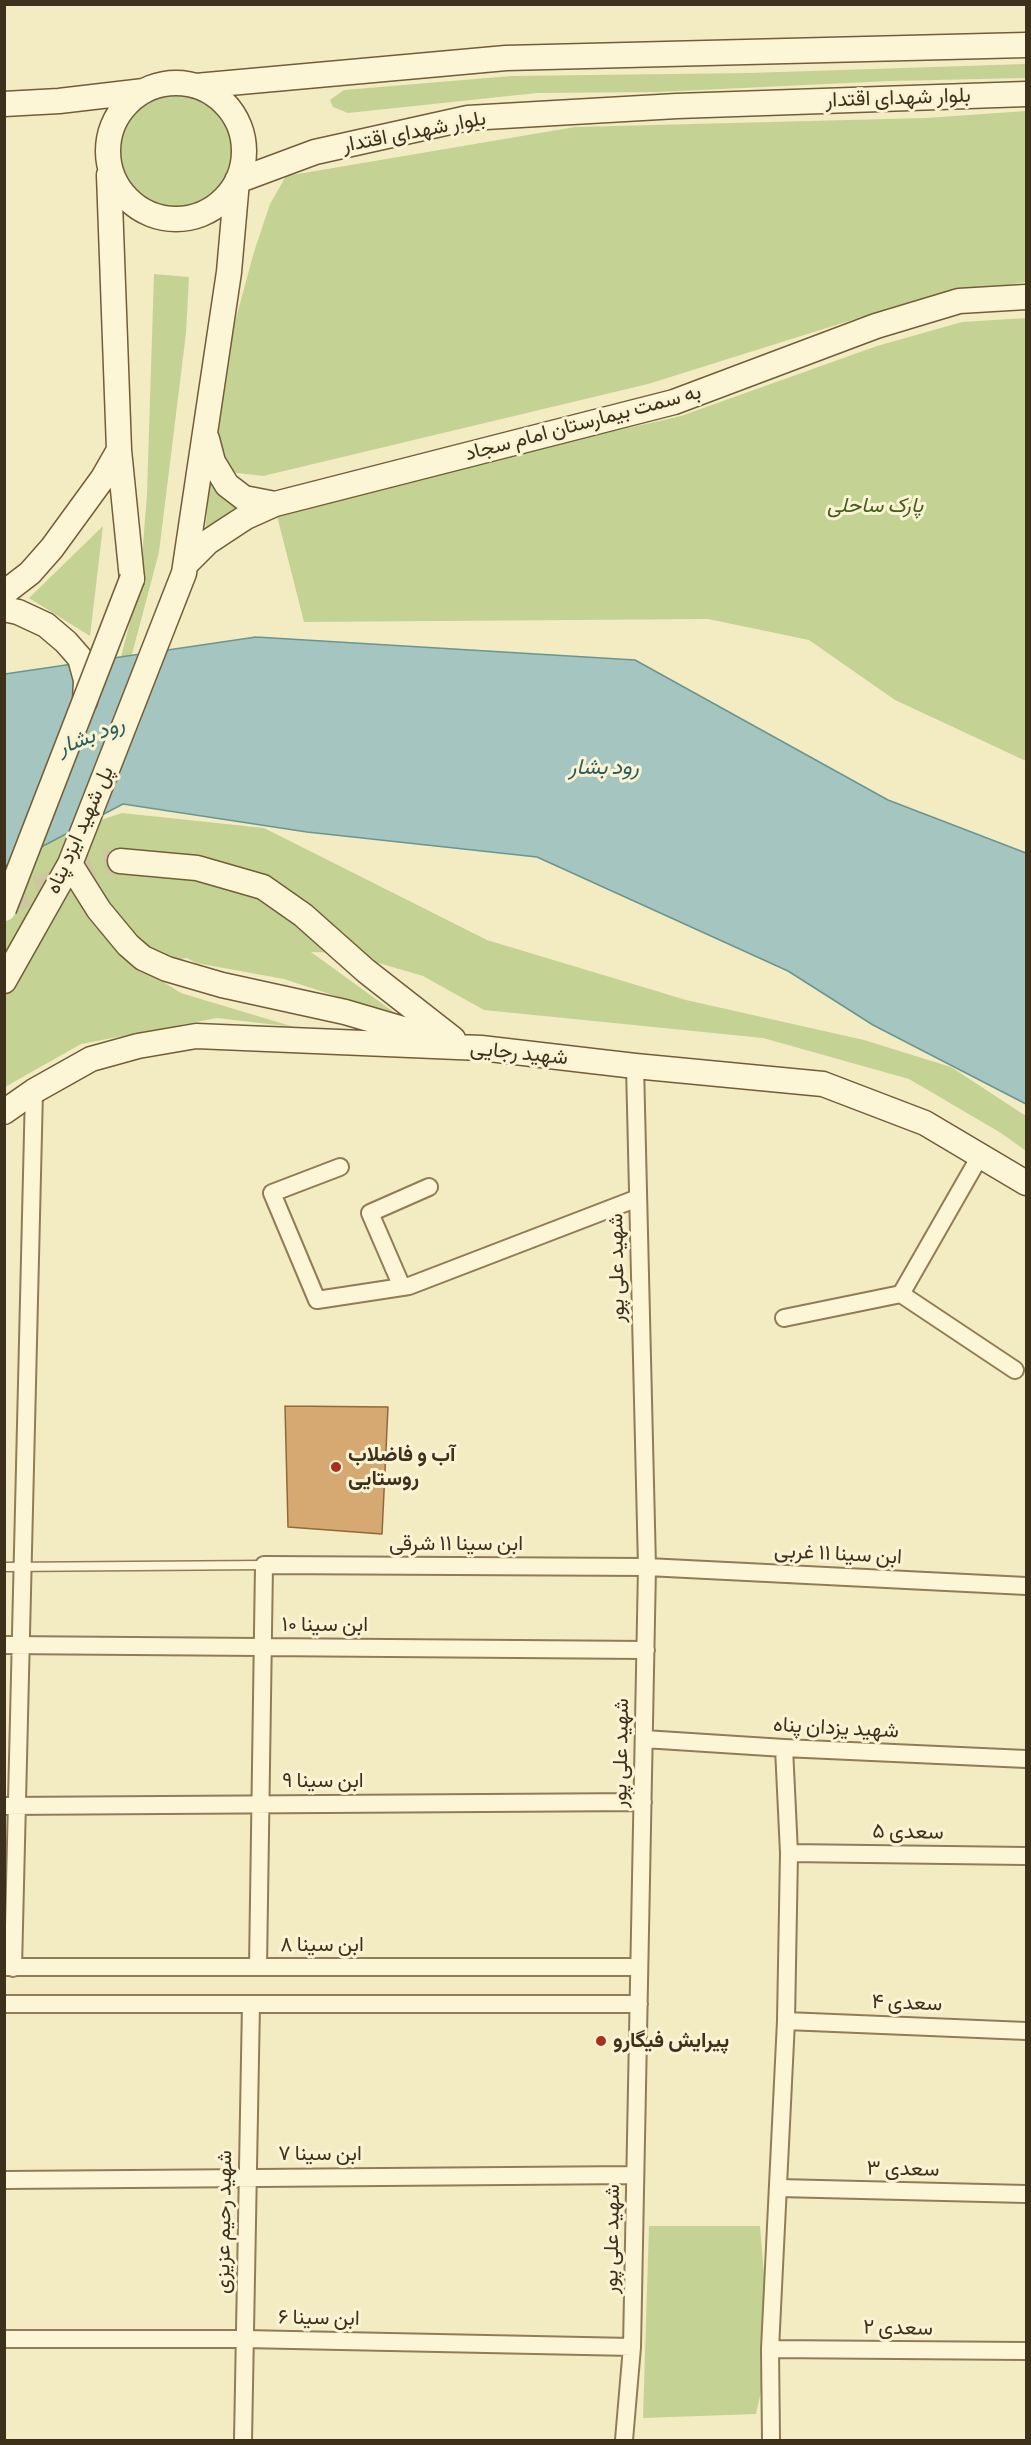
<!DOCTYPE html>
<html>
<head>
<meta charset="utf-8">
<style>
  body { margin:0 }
  #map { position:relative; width:1031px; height:2445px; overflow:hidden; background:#f3ebc2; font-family:Literata,serif }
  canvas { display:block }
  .frame { position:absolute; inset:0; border:6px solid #3e311c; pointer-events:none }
</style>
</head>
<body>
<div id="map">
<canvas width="1031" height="2445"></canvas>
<div class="frame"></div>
</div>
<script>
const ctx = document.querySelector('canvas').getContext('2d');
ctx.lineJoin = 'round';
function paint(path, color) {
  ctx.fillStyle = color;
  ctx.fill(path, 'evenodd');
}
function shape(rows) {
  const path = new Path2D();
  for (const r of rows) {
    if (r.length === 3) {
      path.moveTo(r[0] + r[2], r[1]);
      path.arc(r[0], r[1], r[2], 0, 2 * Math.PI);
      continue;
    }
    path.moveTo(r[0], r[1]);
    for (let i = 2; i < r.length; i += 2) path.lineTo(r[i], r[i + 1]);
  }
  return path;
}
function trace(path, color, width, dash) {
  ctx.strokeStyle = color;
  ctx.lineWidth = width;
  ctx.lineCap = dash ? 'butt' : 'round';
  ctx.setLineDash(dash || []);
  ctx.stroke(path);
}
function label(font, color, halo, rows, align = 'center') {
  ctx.font = font + ' Literata,Vazirmatn,serif';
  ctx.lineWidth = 6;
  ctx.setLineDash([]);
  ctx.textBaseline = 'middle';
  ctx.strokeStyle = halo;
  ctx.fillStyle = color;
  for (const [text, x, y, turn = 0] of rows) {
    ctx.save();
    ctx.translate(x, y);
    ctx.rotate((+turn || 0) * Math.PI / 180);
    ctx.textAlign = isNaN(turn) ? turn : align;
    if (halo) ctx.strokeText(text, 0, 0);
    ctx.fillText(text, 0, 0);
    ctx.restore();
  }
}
const green = shape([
  [1026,64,1026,78,890,81,658,92,537,93,348,113,333,107,330,100,344,90,511,76,749,73],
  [175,151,60],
  [1026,111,1026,282,919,299,648,384,263,476,195,468,254,252,270,204,286,176,575,127,926,118],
  [154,274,189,277,186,333,159,552,125,681,79,827,122,813,264,828,487,940,686,1000,864,1040,951,1067,1026,1116,1026,1151,1001,1133,909,1079,763,1038,484,1010,423,976,344,953,311,952,402,1018,284,979,196,963,187,958,149,964,141,968,181,993,294,1027,217,1018,81,1044,5,1087,5,856,115,680,140,583,147,494],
  [1026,318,1026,761,895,700,809,640,708,619,304,622,275,508,681,416,877,346,962,322],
  [210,481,237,508,205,533],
  [103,526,90,636,29,598],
  [649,2226,760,2226,770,2349,756,2414,643,2418]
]);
const water = shape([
  [256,637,635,660,888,800,1026,853,1026,1104,873,1025,788,971,537,857,307,832,123,804,5,866,5,674,256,637]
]);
const building = shape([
  [285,1406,388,1407,382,1534,288,1527,285,1406]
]);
const secondaryTunnel = shape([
  [4,903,98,864,120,861]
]);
const lane = shape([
  [4,1567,264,1565]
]);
const street = shape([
  [980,1156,901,1294,1015,1370],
  [340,1167,272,1193,317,1300,409,1286,638,1198],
  [402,1287,370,1213,429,1187],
  [784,1318,901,1294],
  [4,1645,646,1650],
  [644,1739,784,1748,1026,1759],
  [4,1806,643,1802],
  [789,1853,1026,1856],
  [4,1967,639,1967],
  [258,1967,264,1565,647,1567,1026,1586],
  [13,1968,34,1091],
  [4,2004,639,2004],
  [786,2021,1026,2031],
  [4,2180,635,2175],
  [779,2188,1026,2194],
  [4,2339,244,2339,632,2347],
  [770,2349,1026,2351],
  [243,2440,251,2004],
  [624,2440,632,2347,647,1567,635,1066],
  [771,2440,770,2349,786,2021,789,1853,784,1748]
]);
const secondary = shape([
  [176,151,68],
  [196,86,506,58,1026,45],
  [4,104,59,101,144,91],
  [109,175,119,450,132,579],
  [207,439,213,462,227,485,244,498,275,504],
  [186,564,208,542,223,532,246,517,275,504,674,402,876,326,959,301,1026,297],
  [4,593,30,573,52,548,103,478,119,450],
  [4,609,18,612,46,625,66,642,80,658,86,680,85,701],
  [120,861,197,868,263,887,303,915,366,971,453,1039],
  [70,864,99,910,128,945,143,958,167,969,222,985,345,1012,430,1037],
  [4,981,70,864,184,573,229,272,237,181,315,152,468,118,677,106,1026,94],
  [4,1112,34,1091,91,1059,138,1046,196,1036,481,1048,635,1066,823,1084,925,1123,1026,1183]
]);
const secondaryBridge = shape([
  [4,909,132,579]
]);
const markers = [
  [336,1467,6,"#a72f1e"],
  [601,2041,6,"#a72f1e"]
];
const streetNames = [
  ["بلوار شهدای اقتدار",898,98,-2],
  ["بلوار شهدای اقتدار",414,132,-11],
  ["به سمت بیمارستان امام سجاد",583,423,-15],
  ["پل شهید ایزد پناه",80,830,-66],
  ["شهید رجایی",519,1053,6],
  ["شهید علی پور",617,1268,-91],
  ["ابن سینا ۱۱ شرقی",456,1544],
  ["ابن سینا ۱۱ غربی",838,1554,3],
  ["ابن سینا ۱۰",325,1625],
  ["شهید یزدان پناه",836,1728,3],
  ["شهید علی پور",621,1753,-89],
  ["ابن سینا ۹",323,1781],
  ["سعدی ۵",908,1832,1],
  ["ابن سینا ۸",322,1945],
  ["سعدی ۴",907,2003,2],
  ["ابن سینا ۷",320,2154],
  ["سعدی ۳",903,2169,1],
  ["شهید رحیم عزیزی",224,2222,-89],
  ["شهید علی پور",612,2239,-89],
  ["ابن سینا ۶",319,2318,1],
  ["سعدی ۲",898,2328,1]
];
const parkNames = [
  ["پارک ساحلی",875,506]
];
const poiNames = [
  ["آب و فاضلاب",348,1455],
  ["روستایی",348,1479],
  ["پیرایش فیگارو",613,2041]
];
const waterNames = [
  ["رود بشار",91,736,-22],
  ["رود بشار",604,768]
];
paint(green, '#c4d394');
paint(water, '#a5c6c0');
trace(water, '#6a9590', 1.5);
paint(building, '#d6a973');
trace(building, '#926839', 1.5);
trace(secondaryTunnel, '#cfc6a1', 24, [24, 12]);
trace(lane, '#907c56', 11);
trace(street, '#907c56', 20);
trace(secondary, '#725d39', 27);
trace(lane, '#fdf6d6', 8);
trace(street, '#fdf6d6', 16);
trace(secondary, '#fdf6d6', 24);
trace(secondaryBridge, '#725d39', 27, []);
trace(secondaryBridge, '#fdf6d6', 24);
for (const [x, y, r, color] of markers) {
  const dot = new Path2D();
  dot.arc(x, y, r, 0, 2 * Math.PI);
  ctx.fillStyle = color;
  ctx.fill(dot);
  trace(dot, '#faf3d3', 2);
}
label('21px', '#3e311c', '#faf3d3', streetNames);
label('italic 21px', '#465d20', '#faf3d3', parkNames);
label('bold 21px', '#3e311c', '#faf3d3', poiNames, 'left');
label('italic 22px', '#2a5c60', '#faf3d3', waterNames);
</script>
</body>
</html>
